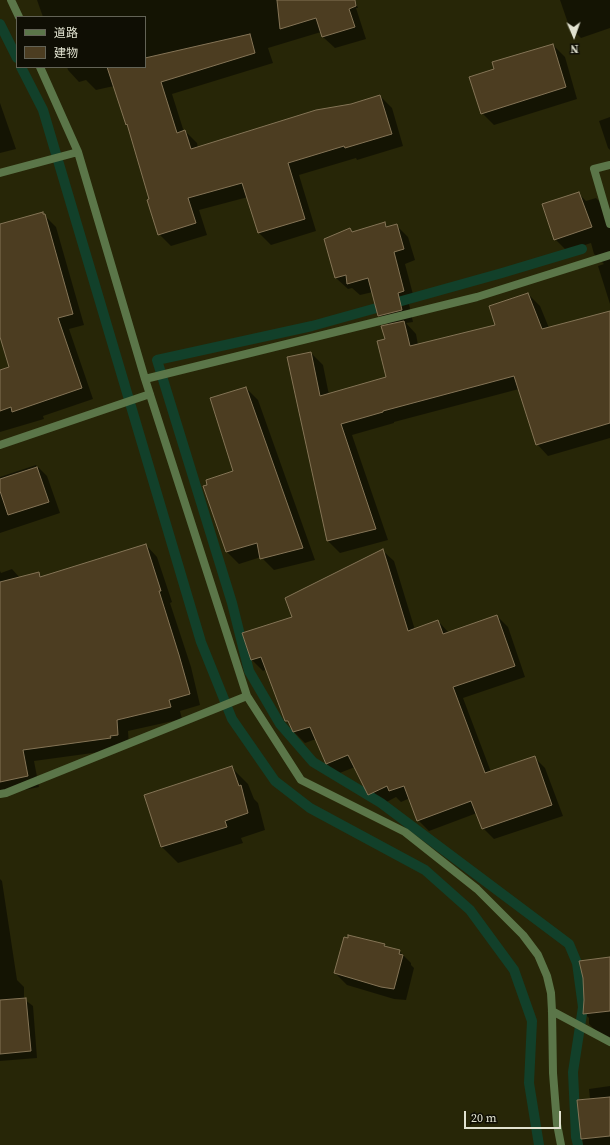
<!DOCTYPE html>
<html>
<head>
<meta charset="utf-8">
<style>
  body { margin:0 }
  #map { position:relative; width:610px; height:1145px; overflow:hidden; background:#272607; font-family:"Source Serif 4","Noto Sans JP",serif }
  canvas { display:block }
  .legend { position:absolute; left:16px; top:16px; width:130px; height:52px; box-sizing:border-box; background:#0f0e04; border:1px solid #636356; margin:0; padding:5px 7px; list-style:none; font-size:12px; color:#e1e2d0 }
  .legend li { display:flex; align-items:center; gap:8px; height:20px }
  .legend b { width:20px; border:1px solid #636356 }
  .north { position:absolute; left:554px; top:16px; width:40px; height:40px; -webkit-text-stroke:3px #0f0e04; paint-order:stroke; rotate:178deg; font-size:11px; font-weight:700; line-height:16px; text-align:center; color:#e1e2d0 }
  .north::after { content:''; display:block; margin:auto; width:14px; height:18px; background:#e1e2d0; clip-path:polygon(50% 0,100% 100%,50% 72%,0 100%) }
  .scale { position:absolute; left:464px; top:1111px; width:97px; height:18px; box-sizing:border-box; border:2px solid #e1e2d0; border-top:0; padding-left:5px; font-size:12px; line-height:14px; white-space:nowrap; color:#e1e2d0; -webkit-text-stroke:3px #0f0e04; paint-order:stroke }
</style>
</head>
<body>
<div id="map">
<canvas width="610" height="1145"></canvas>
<ul class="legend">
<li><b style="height:5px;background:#5b7649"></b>道路</li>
<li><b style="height:11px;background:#4c3d21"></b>建物</li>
</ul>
<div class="north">N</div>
<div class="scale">20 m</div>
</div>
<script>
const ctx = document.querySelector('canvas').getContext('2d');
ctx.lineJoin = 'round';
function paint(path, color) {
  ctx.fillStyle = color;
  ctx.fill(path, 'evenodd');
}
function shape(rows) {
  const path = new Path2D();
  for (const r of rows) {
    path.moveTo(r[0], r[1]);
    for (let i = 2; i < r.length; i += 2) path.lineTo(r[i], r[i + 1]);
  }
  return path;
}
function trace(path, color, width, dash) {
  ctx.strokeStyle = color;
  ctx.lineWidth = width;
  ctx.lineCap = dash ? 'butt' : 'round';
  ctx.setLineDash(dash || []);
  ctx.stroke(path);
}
const shadow = shape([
  [37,0,355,0,358,8,356,8,366,39,335,48,323,37,321,32,268,48,273,63,172,94,184,132,185,131,197,143,198,148,380,96,392,108,403,146,357,160,356,158,299,175,316,231,271,245,259,233,248,197,199,210,207,235,171,246,159,234,151,200,128,126,126,124,114,86,96,90,86,80,79,82,68,70,67,67,145,67,145,17,43,17],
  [560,0,610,0,610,28,581,38,569,26],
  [553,45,565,57,577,99,494,125,482,113,495,70],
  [0,103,16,149,0,153],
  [610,117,610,150,608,148,599,121],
  [578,193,586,201,596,198,608,210,610,217,610,304,598,266,604,264,594,254,591,243,567,251,555,239],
  [42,213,56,227,84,325,69,329,93,399,43,416,44,419,0,432,0,371,10,367,0,334,0,225],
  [384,223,388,227,396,225,408,237,415,260,405,264,415,302,409,304,413,322,406,323,416,334,418,345,496,326,528,294,540,306,549,328,610,341,610,438,548,456,537,444,519,389,394,422,394,423,352,435,388,540,340,553,328,541,288,358,311,353,323,365,329,395,387,377,386,340,389,325,379,315,373,292,360,295,352,288,348,289,336,278,350,229,354,233],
  [246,388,258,400,315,560,274,570,261,557,239,564,226,551,234,472],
  [36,465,47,476,60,513,0,533,0,477],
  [146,545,157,557,172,602,170,603,191,667,200,705,180,711,182,719,128,731,129,746,122,749,34,761,39,787,0,795,0,571,1,573,12,569,20,578,38,573,42,577],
  [383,551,394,561,415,630,438,621,449,633,497,616,508,627,525,677,463,698,491,772,534,757,545,768,563,816,494,839,483,828,477,813,429,831,418,820,410,798,401,802,396,797,379,806,368,795,355,767,337,774,326,763,316,739,305,743,294,732,292,726,286,721,267,669,263,671,252,660,243,634,293,618],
  [231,767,248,784,254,799,258,803,265,830,241,838,243,843,178,863,161,846],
  [0,879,2,881,17,980,24,987,24,999,33,1006,37,1058,0,1061],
  [384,945,387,947,399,951,411,963,411,965,414,968,406,1000,394,999,347,985,335,973],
  [610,958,610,1039,600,1035,589,1024,589,1018,584,1013],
  [610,1086,610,1145,583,1145,578,1100,590,1099,589,1089]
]);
const stream = shape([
  [0,24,17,58],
  [21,67,43,110,201,642,232,719,275,781,310,808,425,870,470,910,514,970,532,1021,529,1083,539,1145],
  [578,1145,576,1137,573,1072,583,1007,577,963,569,944,381,803,313,762,280,724,249,671,232,603,157,360,312,326,502,273,582,249]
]);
const building = shape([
  [277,0,355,0,356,6,349,9,355,27,322,37,316,18,280,29,277,0],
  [250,34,255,53,161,82,177,133,185,130,191,149,316,110,351,104,380,95,392,134,345,148,344,146,288,163,305,219,258,233,242,183,188,198,196,223,158,235,147,200,149,199,127,124,126,125,107,67,145,67,145,58,250,34],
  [553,44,566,87,481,114,469,77,494,69,492,62,553,44],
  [579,192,592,227,554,240,542,204,579,192],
  [43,212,43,214,45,214,73,314,58,318,82,388,12,412,11,407,0,411,0,370,9,367,0,337,0,224,43,212],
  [385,222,386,227,397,224,404,249,394,252,404,291,398,293,402,310,378,316,368,278,347,284,346,275,335,278,324,239,350,228,352,232,385,222],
  [528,293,542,329,610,311,610,423,536,445,514,376,383,411,383,412,341,424,376,529,327,541,287,357,311,352,320,396,386,377,377,341,385,339,381,326,404,321,410,346,495,325,489,306,528,293],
  [246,387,303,548,260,559,257,543,226,552,203,486,207,485,206,480,233,471,210,398,246,387],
  [37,467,49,502,8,515,0,491,0,479,37,467],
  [146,544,161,591,159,591,179,655,190,694,169,700,171,707,117,720,118,735,110,736,111,738,23,750,28,776,0,782,0,582,39,572,40,577,146,544],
  [383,549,408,631,438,620,443,634,497,615,515,666,453,687,485,773,535,756,552,805,482,829,471,801,417,821,404,786,389,791,387,786,368,795,348,755,326,764,310,727,293,732,288,721,285,721,261,657,251,660,242,633,292,617,285,598,383,549],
  [232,766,239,786,241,785,248,813,225,821,227,827,161,847,144,795,232,766],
  [348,935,385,944,384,946,400,950,399,954,403,955,394,989,381,987,334,973,344,937,348,938,348,935],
  [610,957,610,1011,583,1014,584,1000,583,978,579,961,610,957],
  [26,998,31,1051,0,1054,0,1000,26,998],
  [610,1097,610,1136,581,1139,577,1100,610,1097]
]);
const minor = shape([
  [11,0,19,17],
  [40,67,78,152,145,379,247,696,301,780,405,832,477,889,523,935,538,955,547,976,551,993,552,1011,553,1073,557,1124,561,1145],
  [610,165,594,169,610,224],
  [0,173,78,152],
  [145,379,477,297,610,255],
  [0,445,150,394],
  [0,794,6,793,247,696],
  [552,1011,610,1042]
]);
paint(shadow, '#0007');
trace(stream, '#12402a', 10);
paint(building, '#4c3d21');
trace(building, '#847456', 1);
trace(minor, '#5b7649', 8);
</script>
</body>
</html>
